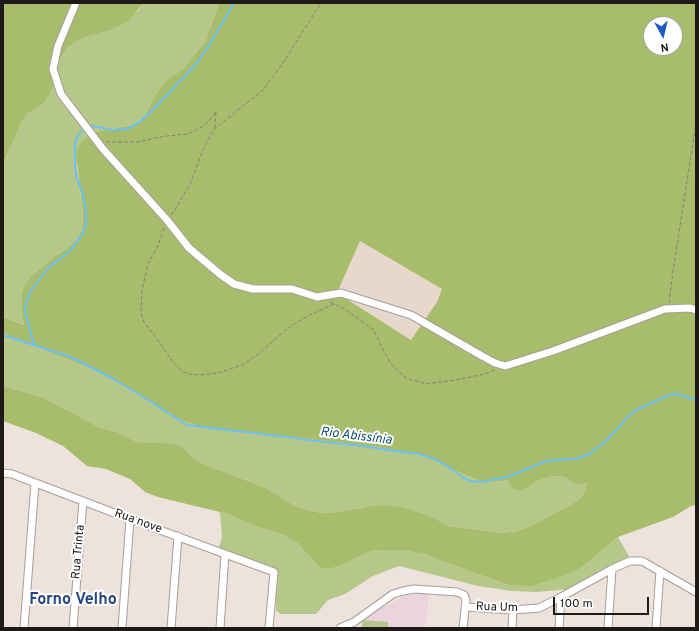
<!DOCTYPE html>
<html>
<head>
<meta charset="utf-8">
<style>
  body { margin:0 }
  #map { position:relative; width:699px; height:631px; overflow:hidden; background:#ede3dc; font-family:Overpass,sans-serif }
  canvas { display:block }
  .frame { position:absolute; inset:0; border:4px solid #1d1a17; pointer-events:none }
  .north { position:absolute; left:643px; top:16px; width:40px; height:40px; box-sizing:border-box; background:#fff; border:1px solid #a5a3a2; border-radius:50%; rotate:172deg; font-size:11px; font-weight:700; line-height:16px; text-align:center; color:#1d1a17 }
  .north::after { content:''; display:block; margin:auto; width:14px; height:18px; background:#1e58c4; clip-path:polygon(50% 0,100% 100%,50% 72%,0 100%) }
  .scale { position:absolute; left:553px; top:597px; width:96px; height:18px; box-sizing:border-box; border:2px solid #1d1a17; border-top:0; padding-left:5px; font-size:12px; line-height:14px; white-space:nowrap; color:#1d1a17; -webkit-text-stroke:3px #fff; paint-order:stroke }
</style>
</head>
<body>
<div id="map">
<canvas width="699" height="631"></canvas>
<div class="frame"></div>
<div class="north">N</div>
<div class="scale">100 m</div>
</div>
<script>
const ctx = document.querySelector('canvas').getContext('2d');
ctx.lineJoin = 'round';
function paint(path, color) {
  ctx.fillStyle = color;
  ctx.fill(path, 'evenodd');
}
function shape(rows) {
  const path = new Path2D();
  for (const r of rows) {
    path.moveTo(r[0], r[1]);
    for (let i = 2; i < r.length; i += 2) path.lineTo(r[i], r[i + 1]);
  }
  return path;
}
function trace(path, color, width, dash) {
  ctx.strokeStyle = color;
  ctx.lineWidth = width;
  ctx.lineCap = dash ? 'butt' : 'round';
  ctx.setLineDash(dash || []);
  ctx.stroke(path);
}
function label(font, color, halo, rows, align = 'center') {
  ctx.font = font + ' Overpass,sans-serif';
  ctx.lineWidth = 4;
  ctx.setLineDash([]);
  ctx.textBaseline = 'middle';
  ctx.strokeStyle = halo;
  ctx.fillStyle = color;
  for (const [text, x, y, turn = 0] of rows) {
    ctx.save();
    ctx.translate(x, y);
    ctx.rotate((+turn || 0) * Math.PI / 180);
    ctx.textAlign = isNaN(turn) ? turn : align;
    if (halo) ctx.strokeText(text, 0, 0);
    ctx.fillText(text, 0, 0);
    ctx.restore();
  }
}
const built = shape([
  [360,241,443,289,437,302,411,340,337,293]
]);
const education = shape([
  [409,593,429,594,425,628,361,628,361,621,363,619]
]);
const green = shape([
  [144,3,219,3,206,40,196,53,183,69,169,78,157,92,146,113,138,123,128,126,95,132,77,166,83,214,82,229,76,240,67,248,54,257,35,273,22,313,25,325,3,317,3,167,13,140,21,123,27,114,43,104,56,77,60,60,66,49,77,41,91,35,138,11],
  [3,333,99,372,183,421,198,426,377,447,432,458,454,470,485,483,509,480,529,487,538,481,548,477,560,476,567,478,576,485,588,483,586,488,581,498,567,507,556,512,529,527,517,531,502,533,449,526,439,522,376,505,337,512,321,513,297,507,266,488,204,464,196,460,190,455,186,450,164,443,145,443,135,441,117,432,99,427,42,397,3,386],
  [219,512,228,514,254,526,284,535,298,542,319,567,344,564,368,552,378,550,402,550,425,554,441,561,509,585,581,568,618,537,630,558,571,589,537,592,512,591,478,586,399,566,373,576,345,594,328,600,316,614,281,614,276,611,276,570,268,566,218,549,219,547,222,537,220,514],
  [363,620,388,622,388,628,362,628]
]);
const forest = shape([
  [3,3,144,3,127,22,112,29,91,35,77,41,66,49,60,60,56,77,50,93,43,104,27,114,21,123,7,155,3,167],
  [219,3,696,3,696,505,691,506,673,517,618,537,581,568,559,577,531,586,509,585,441,561,425,554,402,550,378,550,368,552,344,564,328,569,319,567,298,543,284,535,254,526,228,514,158,497,145,492,130,479,106,469,87,466,63,446,36,433,3,421,3,386,42,397,99,427,117,432,135,441,145,443,164,443,177,445,186,450,190,455,196,460,204,464,266,488,297,507,321,513,337,512,376,505,403,507,428,516,449,526,502,533,517,531,529,527,556,512,567,507,581,498,586,488,587,483,576,485,567,478,560,476,548,477,538,481,529,487,520,491,512,488,508,480,485,483,454,470,432,458,377,447,198,426,183,421,99,372,3,333,3,317,24,325,22,313,22,292,27,282,35,273,54,257,67,248,76,240,82,229,83,214,76,152,83,140,95,132,128,126,138,123,146,113,157,92,169,78,183,69,196,53,206,40],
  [651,24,675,24,675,48,651,48],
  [360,241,442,289,437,302,411,340,337,293]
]);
const stream = shape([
  [88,126,92,126,113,130,127,129,138,123,149,114,196,64,208,47,234,3],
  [3,335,68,356,85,364,113,379,142,396,187,425,295,438,307,440,363,446,394,451,420,454,439,461,448,467,464,478,470,481,481,482,507,477,544,462,554,460,573,459,579,458,589,454,605,442,629,416,636,410,669,395,677,394,696,400],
  [34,345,25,311,26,303,30,292,48,268,71,250,83,233,86,223,86,215,85,205,83,195,77,178,75,167,75,145,77,137,81,132,84,129]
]);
const path = shape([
  [215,128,216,111],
  [106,142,140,142,154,138,167,136,188,134,200,128,208,122,216,112],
  [171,215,175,210,191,182,202,152,213,130,262,91,281,66,321,3],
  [164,228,158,246,148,264,142,290,141,313,144,322,155,336,173,362,182,371,189,374,199,375,218,373,242,365,257,355,286,330,299,321,312,314,334,304],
  [330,302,343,308,374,330,380,344,391,364,406,378,426,384,456,380,485,374,495,370],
  [669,303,673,271,696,123]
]);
const minor = shape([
  [75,3,75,5,58,46,53,69,61,94,103,149,167,220,189,248,221,275,234,284,253,289,292,289,317,297,341,293,411,315,482,356,495,363,505,366,553,351,665,309,690,308,696,310],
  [3,473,12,474,130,519,274,572,269,628],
  [465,607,513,610,539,608,561,597,612,569,630,561,642,561,696,592],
  [24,628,35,483],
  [73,628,83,501],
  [122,628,130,519],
  [171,628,178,536],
  [220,628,225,554],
  [340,628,354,622,393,594,403,591,414,589,457,592,464,595,466,600,463,628],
  [512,628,513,610],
  [559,628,561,597],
  [608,628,612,569],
  [656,628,660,571]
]);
const streetNames = [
  ["Rua nove",138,522,20],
  ["Rua Trinta",79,552,-85],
  ["Rua Um",497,608,2]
];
const waterNames = [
  ["Rio Abissínia",356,437,7]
];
const districtNames = [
  ["Forno Velho",73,601]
];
paint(built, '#e8d7cb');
paint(education, '#ecd4de');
paint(green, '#b6c889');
paint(forest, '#a7bd6b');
trace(stream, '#6cc0f4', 2);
trace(minor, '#a79e97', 9);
trace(path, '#88817c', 1, [4, 2]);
trace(minor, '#fff', 7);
label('12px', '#1d1a17', '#fff', streetNames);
label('italic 13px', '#0e5173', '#fff', waterNames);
label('bold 16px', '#28467d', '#fff', districtNames);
</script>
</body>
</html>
